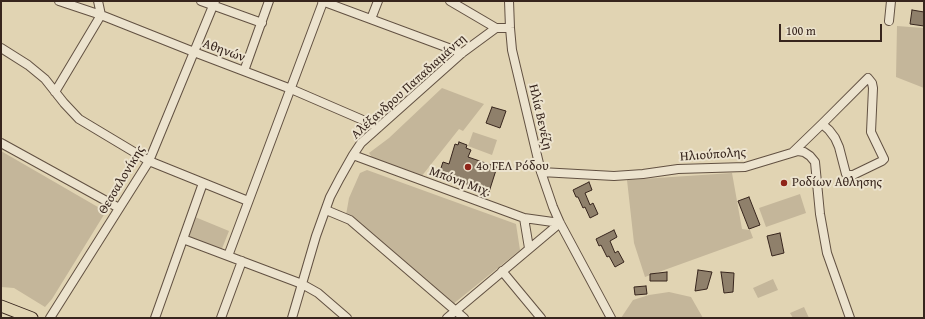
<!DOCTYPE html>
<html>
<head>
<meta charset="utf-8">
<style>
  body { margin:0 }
  #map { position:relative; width:925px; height:319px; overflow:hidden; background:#e1d4b3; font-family:"Gentium Book Plus",serif }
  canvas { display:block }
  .frame { position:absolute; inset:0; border:2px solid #37251d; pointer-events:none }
  .scale { position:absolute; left:779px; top:24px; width:103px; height:18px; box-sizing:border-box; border:2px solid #37251d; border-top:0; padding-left:5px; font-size:12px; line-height:14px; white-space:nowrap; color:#37251d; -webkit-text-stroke:3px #ece3ce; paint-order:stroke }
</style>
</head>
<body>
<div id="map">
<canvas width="925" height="319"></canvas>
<div class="frame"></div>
<div class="scale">100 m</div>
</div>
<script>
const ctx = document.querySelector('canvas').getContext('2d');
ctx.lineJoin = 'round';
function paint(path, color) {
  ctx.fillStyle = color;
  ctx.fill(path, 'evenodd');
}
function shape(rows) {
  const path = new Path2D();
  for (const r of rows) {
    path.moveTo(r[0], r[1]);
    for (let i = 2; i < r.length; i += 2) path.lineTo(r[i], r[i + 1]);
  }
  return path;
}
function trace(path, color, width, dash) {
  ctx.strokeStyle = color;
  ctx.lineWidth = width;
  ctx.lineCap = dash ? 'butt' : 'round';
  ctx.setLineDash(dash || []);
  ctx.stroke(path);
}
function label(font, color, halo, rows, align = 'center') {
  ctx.font = font + ' "Gentium Book Plus",serif';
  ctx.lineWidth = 4;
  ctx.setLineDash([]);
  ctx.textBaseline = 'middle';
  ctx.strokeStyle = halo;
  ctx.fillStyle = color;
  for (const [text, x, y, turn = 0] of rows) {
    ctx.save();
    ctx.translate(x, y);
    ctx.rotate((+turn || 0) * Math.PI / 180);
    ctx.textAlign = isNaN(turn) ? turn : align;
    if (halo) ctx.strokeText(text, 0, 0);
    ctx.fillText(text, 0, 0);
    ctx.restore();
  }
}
const green = shape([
  [897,26,924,28,924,88,896,77],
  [442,88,484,104,463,131,459,129,421,177,375,162,369,153,389,138],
  [473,132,497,140,492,155,468,146],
  [1,151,103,210,105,213,52,299,45,307,14,288,1,287],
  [367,170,516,224,520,250,452,305,346,215,349,198,360,173],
  [732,173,742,229,750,230,753,238,645,277,634,243,627,180],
  [800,194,806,213,766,227,759,208],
  [195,217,229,231,221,251,187,238],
  [773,279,778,290,758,298,753,288],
  [669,292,691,297,703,318,621,318,633,300,649,295],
  [804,307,809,318,793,318,790,313]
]);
const building = shape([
  [912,10,924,12,924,26,910,24,912,10],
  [492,107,506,111,500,128,486,123,492,107],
  [459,142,467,145,466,148,471,150,468,157,497,167,489,192,453,179,455,176,440,171,443,162,449,164,455,144,458,145,459,142],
  [589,182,592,190,585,193,590,205,593,203,598,214,590,218,585,207,583,208,578,197,576,197,573,190,589,182],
  [749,197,760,225,749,229,738,201,749,197],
  [614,230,617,237,610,241,615,253,618,251,624,262,615,267,609,256,607,257,601,245,599,246,596,239,614,230],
  [780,233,784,253,772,256,767,236,780,233],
  [698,270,712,272,707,289,695,291,698,270],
  [667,272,667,281,650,281,650,274,667,272],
  [721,272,734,273,733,292,724,293,721,272],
  [646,286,647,294,635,295,634,287,646,286]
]);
const minor = shape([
  [59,1,101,15,194,52,291,89,379,127],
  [201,1,262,23],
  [322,1,462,53],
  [450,1,496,28],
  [509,1,510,28,512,50,541,172,553,207,560,223,611,318],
  [371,19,378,1],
  [889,21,891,1],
  [1,48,28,65,45,79,64,103,79,119,149,161,248,201],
  [244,71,269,1],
  [55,92,101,15,98,1],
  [1,143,119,208],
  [793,152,822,124,868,78,872,83,873,88,871,132,884,159,882,161,853,175,849,175,846,174,839,147,835,138,829,130,822,124],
  [353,155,524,218,560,223],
  [541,172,614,176,643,174,678,169,745,167,798,151,804,152,810,156,815,162,820,214,827,253,850,318],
  [326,210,350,220,464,318],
  [524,218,529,248],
  [183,239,302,284,318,293,347,318],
  [228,256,323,2],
  [502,271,541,318],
  [50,318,149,161,215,1],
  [155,318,203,183],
  [221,318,242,261],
  [292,318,316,236,330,197,340,178,353,155,361,143,462,53,496,28,510,28],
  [447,318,560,223]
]);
const major = shape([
  [1,306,32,318]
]);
const markers = [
  [468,167,4,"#8f2418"],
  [784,183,4,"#8f2418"]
];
const streetNames = [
  ["Αθηνών",224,51,20],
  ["Αλέξανδρου Παπαδιαμάντη",409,87,-42],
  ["Ηλία Βενέζη",540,117,77],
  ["Ηλιούπολης",713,155,-4],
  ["Θεσσαλονίκης",122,180,-59],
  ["Μπόνη Μιχ.",460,182,20]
];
const poiNames = [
  ["4ο ΓΕΛ Ρόδου",476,167],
  ["Ροδίων Αθλησης",792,183]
];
paint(green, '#c4b69a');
paint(building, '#8f806b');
trace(building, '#37251d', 1);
trace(minor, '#625142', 10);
trace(major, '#37251d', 13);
trace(minor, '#ece3ce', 8);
trace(major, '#e1d4b3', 11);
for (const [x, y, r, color] of markers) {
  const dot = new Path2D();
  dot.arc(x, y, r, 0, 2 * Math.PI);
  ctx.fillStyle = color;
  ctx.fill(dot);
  trace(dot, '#ece3ce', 1.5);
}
label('13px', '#37251d', '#ece3ce', streetNames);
label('13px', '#37251d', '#ece3ce', poiNames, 'left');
</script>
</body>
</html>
